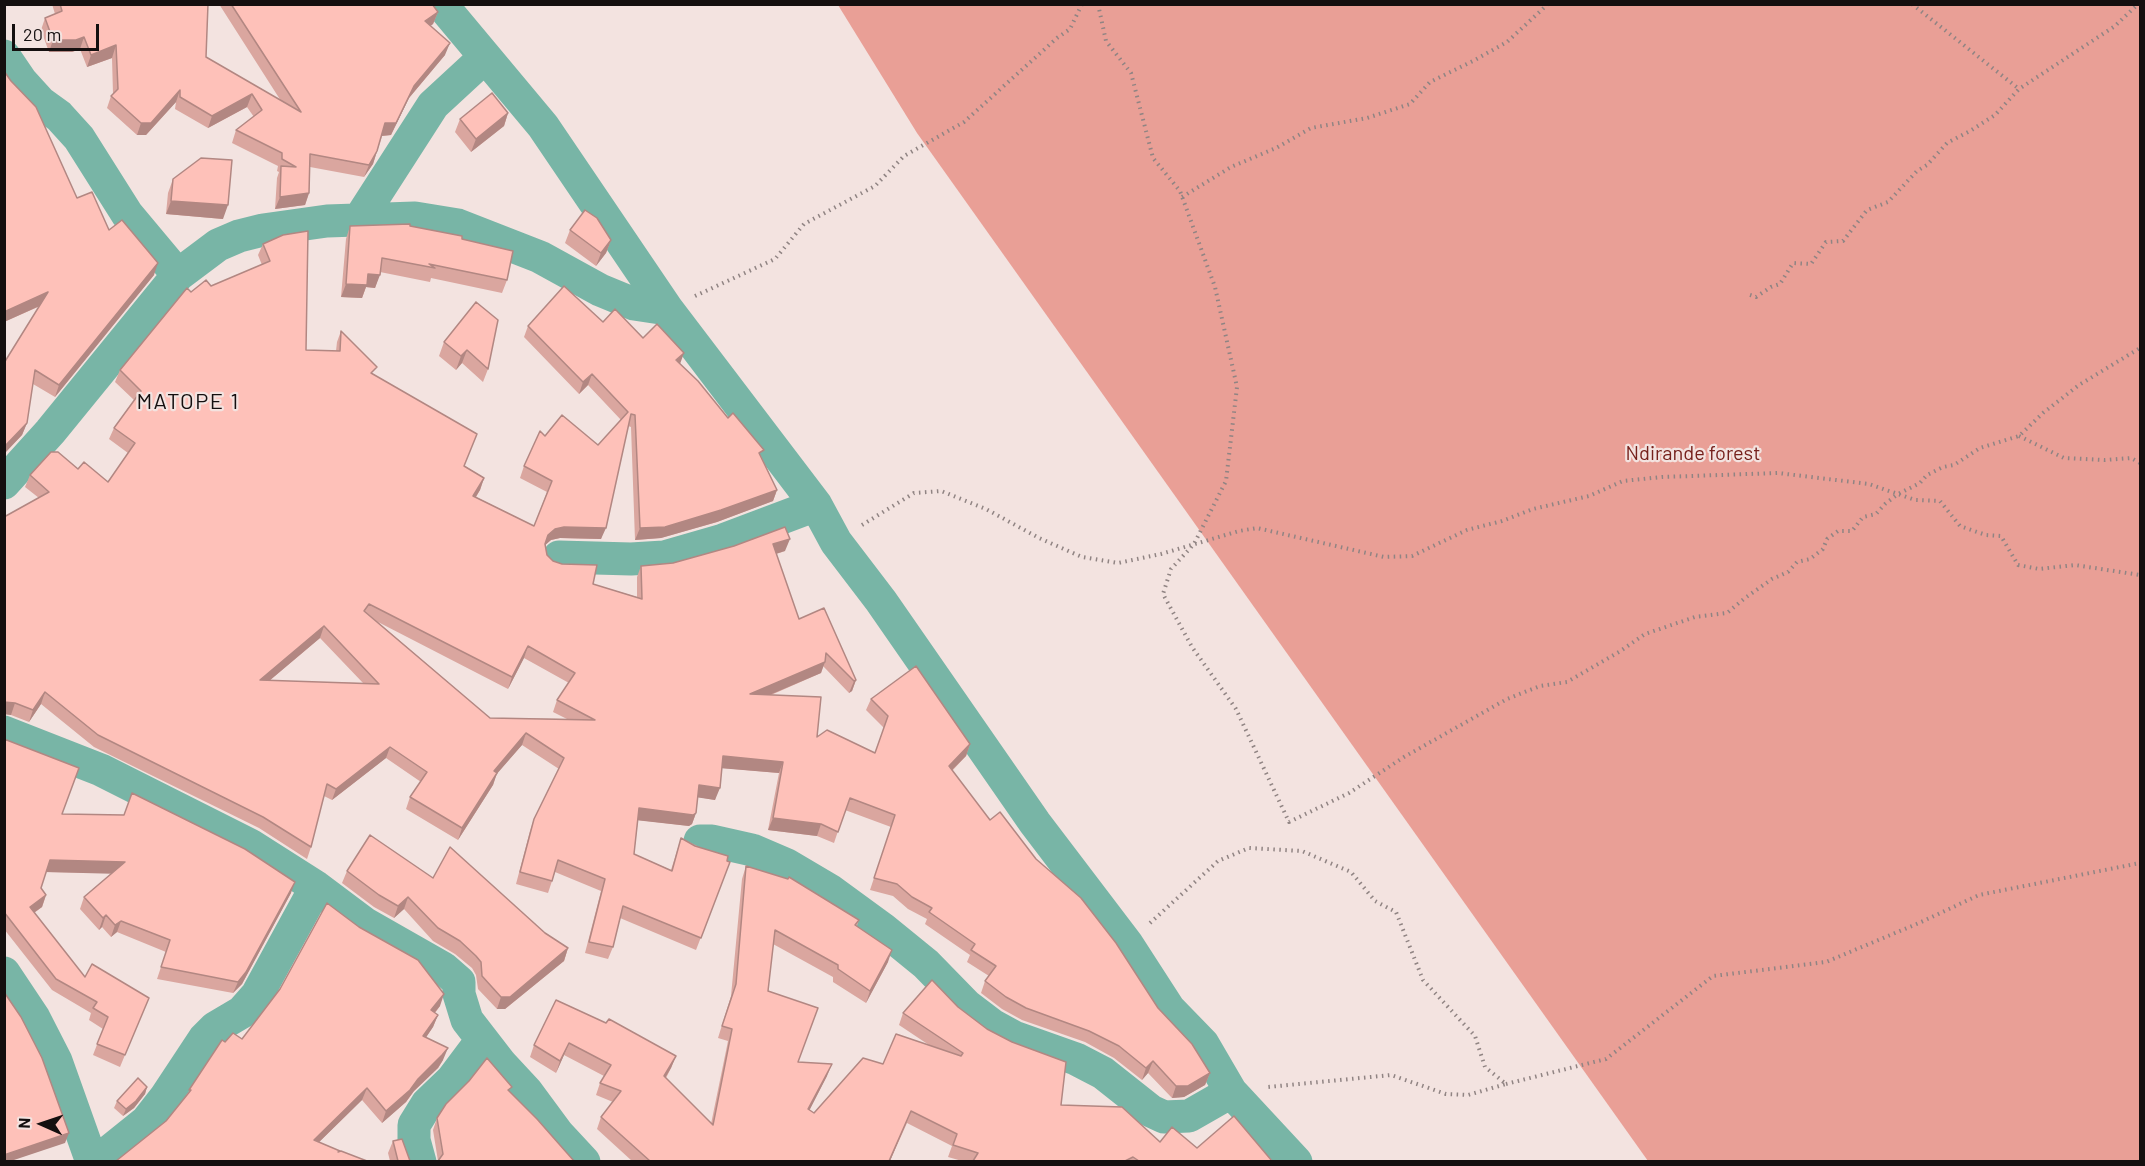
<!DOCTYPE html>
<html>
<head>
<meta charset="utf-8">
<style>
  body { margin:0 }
  #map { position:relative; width:2145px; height:1166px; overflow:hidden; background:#f3e3e0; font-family:Barlow,sans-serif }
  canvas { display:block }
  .frame { position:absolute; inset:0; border:6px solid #140f0f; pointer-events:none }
  .north { position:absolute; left:12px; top:1094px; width:60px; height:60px; -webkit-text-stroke:4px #f3e3e0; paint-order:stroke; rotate:273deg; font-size:16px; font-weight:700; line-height:24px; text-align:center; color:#140f0f }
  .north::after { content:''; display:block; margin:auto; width:21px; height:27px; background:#140f0f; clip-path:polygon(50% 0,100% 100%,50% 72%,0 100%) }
  .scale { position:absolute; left:12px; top:24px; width:87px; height:27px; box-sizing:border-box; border:3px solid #140f0f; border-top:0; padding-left:8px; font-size:18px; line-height:21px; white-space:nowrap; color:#140f0f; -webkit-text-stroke:4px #f3e3e0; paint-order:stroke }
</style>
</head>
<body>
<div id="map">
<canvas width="2145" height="1166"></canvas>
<div class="frame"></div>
<div class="north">N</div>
<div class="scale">20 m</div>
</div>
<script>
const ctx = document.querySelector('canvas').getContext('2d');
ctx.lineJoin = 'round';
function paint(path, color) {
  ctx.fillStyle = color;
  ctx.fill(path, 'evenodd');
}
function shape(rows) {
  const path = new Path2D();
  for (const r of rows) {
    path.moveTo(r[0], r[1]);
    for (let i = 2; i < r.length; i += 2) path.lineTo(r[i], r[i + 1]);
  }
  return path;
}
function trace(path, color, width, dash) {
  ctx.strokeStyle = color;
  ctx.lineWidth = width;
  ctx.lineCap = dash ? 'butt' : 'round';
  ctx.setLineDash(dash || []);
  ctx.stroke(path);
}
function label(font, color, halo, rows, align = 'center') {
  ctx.font = font + ' Barlow,sans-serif';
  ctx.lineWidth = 4.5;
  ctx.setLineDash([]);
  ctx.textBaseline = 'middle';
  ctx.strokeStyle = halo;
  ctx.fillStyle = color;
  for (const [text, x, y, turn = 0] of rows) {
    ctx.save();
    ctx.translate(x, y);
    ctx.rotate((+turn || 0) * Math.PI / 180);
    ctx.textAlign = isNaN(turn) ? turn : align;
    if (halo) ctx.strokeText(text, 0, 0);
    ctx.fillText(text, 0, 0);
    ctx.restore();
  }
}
const forest = shape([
  [838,5,2140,5,2140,1161,1648,1161,917,133]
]);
const path = shape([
  [1098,4,1106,41,1131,73,1153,158,1180,191,1215,287,1237,387,1226,481,1194,544,1171,569,1163,594,1192,647,1236,709,1289,822,1349,793,1404,757,1507,699,1540,686,1567,682,1619,652,1645,634,1695,617,1727,613,1745,598,1772,579,1788,572,1797,562,1810,559,1823,549,1827,539,1838,531,1852,531,1863,517,1876,514,1885,504,1898,494,1920,483,1927,475,1943,467,1954,465,1980,448,2019,436,2043,413,2079,385,2140,348],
  [1912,4,2019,89],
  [1182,197,1231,167,1276,148,1311,128,1367,118,1410,104,1430,82,1473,61,1507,42,1548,4],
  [1750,295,1756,297,1771,287,1780,284,1793,263,1811,264,1826,242,1843,241,1867,210,1888,202,1917,171,1927,165,1947,143,1970,131,1995,115,2019,89,2115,26,2138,4],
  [695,296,775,259,804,224,875,186,904,156,964,122,1057,38,1070,29,1082,4],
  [2019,436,2064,458,2105,460,2131,458,2140,463],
  [862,525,914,493,941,491,986,509,1039,538,1082,557,1118,563,1161,554,1239,531,1257,528,1384,557,1412,556,1467,530,1502,521,1533,509,1589,496,1623,481,1662,477,1778,473,1869,484,1915,500,1940,501,1960,526,1986,535,2001,536,2018,565,2039,569,2075,565,2140,575],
  [1150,923,1218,861,1249,848,1302,851,1351,872,1375,901,1396,912,1423,980,1475,1036,1485,1067,1506,1084,1468,1095,1446,1094,1391,1075,1268,1087],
  [1506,1084,1606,1059,1713,976,1826,962,1919,923,1979,895,2140,863],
  [2139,1162,2140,1160]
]);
const minor = shape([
  [441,4,543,126,667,309,816,505,836,542,881,601,1035,823,1127,944,1169,1009,1203,1044,1231,1092,1296,1162],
  [4,56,21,81,41,103,59,116,79,138,127,214,178,275],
  [359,220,433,105,485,57],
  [4,483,50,432,178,275,218,245,239,236,263,230,327,221,415,218,458,225,540,257,600,290,634,304,667,309],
  [559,557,631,559,664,557,723,540,816,505],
  [4,732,101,770,250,845,316,887,364,923,443,968,459,982,459,994,467,1020,501,1064,527,1092,558,1134,584,1162],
  [700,841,712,841,752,850,787,865,831,891,883,929,926,964,967,1006,992,1025,1014,1037,1076,1059,1103,1073,1151,1111,1164,1117,1189,1116,1231,1092],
  [4,973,34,1018,56,1061,92,1162],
  [96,1162,147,1121,165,1098,204,1039,215,1028,242,1012,257,995,316,887],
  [420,1162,414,1140,414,1125,427,1104,452,1080,482,1040]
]);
const wall = shape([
  [52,4,208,4,206,57,281,101,219,4,432,4,438,12,433,24,430,26,445,55,409,98,391,135,382,136,373,164,364,177,310,167,309,193,305,205,275,209,277,178,279,172,277,171,278,166,232,143,236,130,254,117,247,107,208,128,175,109,176,102,146,135,137,135,107,108,111,96,113,94,112,58,87,67,80,49,72,52,49,52,41,30,45,18,55,14],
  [508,113,504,126,471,152,455,132,460,119],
  [173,179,223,219,166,214,168,193],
  [77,198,154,275,55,397,33,384,27,423,22,435,4,454,4,363,40,306,4,322],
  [350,226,410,226,462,239,507,280,502,293,431,278,430,282,380,272,375,288,366,287,362,298,341,297,346,239],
  [570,230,611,240,606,253,596,266,565,243],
  [263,244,306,350,336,351,337,342,341,331,374,375,465,466,484,478,480,490,476,497,534,526,547,492,520,478,524,466,545,436,598,445,621,420,588,385,579,394,524,337,528,326,603,322,643,338,680,364,761,456,777,490,773,501,717,522,661,538,635,540,631,427,628,426,601,539,560,538,551,540,545,545,547,555,553,561,593,584,637,597,637,577,641,566,673,563,785,551,776,554,799,619,856,680,852,691,849,693,823,666,821,673,771,695,817,737,875,753,884,728,866,710,871,699,970,744,966,756,952,771,990,820,1036,859,1158,1008,1210,1073,1205,1085,1184,1097,1172,1098,1148,1073,1142,1080,1114,1058,1085,1042,1022,1020,1002,1009,981,993,985,981,989,976,967,962,970,955,925,924,927,919,908,909,893,896,870,890,891,827,845,810,834,843,817,836,768,830,779,773,722,768,715,800,698,797,696,813,692,824,689,826,638,820,634,854,671,870,681,838,730,862,696,950,620,918,613,947,608,959,585,953,601,891,555,872,548,893,516,884,530,831,534,819,559,769,522,745,497,773,493,785,458,840,406,809,410,797,421,782,386,758,332,800,324,796,311,847,307,859,259,828,94,747,41,704,29,722,11,715,4,714,4,517,39,498,25,487,30,475,78,469,108,482,128,453,109,439,114,428,134,400,115,382,120,370,191,292,211,286,262,265,258,255],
  [378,622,508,689,524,658,569,683,557,700,553,712,567,719,490,718],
  [320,638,363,683,269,681],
  [476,302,488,369,483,382,462,363,456,370,439,356,444,342],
  [4,739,62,814,291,893,242,984,233,993,157,979,166,952,117,932,111,937,102,927,99,930,80,909,84,897,112,873,46,872,41,888,46,895,42,907,34,913,85,977,144,1009,120,1067,93,1055,103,1029,89,1020,91,1013,52,990,4,929],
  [746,866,859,920,857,926,888,962,866,1003,833,982,833,977,773,944,768,991,798,1062,827,1076,809,1110,814,1113,883,1064,929,1045,899,1025,903,1013,958,1007,1061,1105,1160,1142,1272,1161,962,1161,948,1157,952,1146,907,1123,890,1161,632,1161,597,1129,601,1117,613,1102,596,1095,600,1083,604,1076,564,1055,556,1073,530,1057,534,1045,556,1000,676,1056,671,1068,666,1078,711,1124,728,1041,718,1038,731,996,742,879],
  [347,871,433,878,545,933,568,948,564,961,505,1009,497,1009,478,989,476,975,472,968,455,954,433,941,404,909,394,918,374,907,342,883],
  [440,1006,435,1013,438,1015,433,1027,426,1037,443,1060,438,1068,414,1091,406,1102,382,1123,362,1100,319,1142,339,1152,166,1121,188,1093,225,1042],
  [147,1087,145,1094,134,1108,123,1116,114,1108,117,1101],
  [510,1093,574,1161,438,1161,433,1130,437,1118],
  [393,1141,410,1161,390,1161,388,1153]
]);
const shadedWall = shape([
  [438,12,433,24,420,34,425,21],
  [84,37,80,49,72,52,49,52,53,40],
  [450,43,445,55,409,98,391,135,381,136,385,123,414,86],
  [116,45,112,58,87,67,91,55],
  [180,90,176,102,146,135,137,135,141,123],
  [252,94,247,107,208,128,212,116],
  [508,113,504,126,471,152,476,139],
  [377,151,373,164,364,177,369,165],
  [309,193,305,205,275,209,280,197],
  [171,201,228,205,223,219,166,214],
  [611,240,606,253,596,266,601,253],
  [158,263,154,275,55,397,59,385],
  [368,274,380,275,375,288,366,287,362,298,341,297,346,284],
  [48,292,44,304,4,322,4,312],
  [467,350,462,363,456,370,461,356],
  [684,353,680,364,676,360],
  [592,374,588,385,579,394,583,382],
  [27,423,22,435,4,454,4,447],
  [484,478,480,490,469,508,473,496],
  [777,490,773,501,717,522,661,538,635,540,640,528],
  [564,527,606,528,601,539,560,538,551,540,543,547,548,535,555,529],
  [790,539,785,551,769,556,773,544],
  [324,626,320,638,256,692,260,680],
  [528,646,524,658,508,689,512,677],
  [825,662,821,673,746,705,750,694],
  [856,680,852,691,849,693,854,681],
  [45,692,41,704,29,722,33,710],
  [4,702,15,703,11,715,4,714],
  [526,733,522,745,489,783,494,771],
  [970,744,966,756,944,778,949,766],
  [390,747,386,758,332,800,336,789],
  [723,756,783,762,779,773,719,768],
  [497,773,493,785,458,840,462,828],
  [699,785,720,788,715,800,695,797],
  [639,808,696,813,692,824,689,826,635,820],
  [773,818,821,824,817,836,768,830],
  [50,860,125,862,121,874,45,872],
  [295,882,291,893,242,984,233,993,238,982],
  [46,895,42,907,25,919,30,907],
  [408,897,404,909,394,918,398,906],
  [106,915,102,927,99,930,103,918],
  [121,921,117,932,111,937,115,925],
  [568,948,564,961,505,1009,497,1009,501,997],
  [892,950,888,962,866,1003,870,991],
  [444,994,440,1006,427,1022,431,1010],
  [438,1015,433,1027,419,1048,423,1036],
  [569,1043,564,1055,556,1073,560,1061],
  [448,1048,443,1060,438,1068,414,1091,406,1102,382,1123,386,1111],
  [676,1056,671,1068,659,1088,664,1076],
  [1153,1061,1148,1073,1142,1080,1146,1068],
  [832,1064,827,1076,804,1121,808,1109],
  [1210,1073,1205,1085,1184,1097,1172,1098,1176,1086],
  [147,1087,145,1094,134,1108,123,1116,126,1109],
  [367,1088,362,1100,309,1152,314,1140],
  [911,1111,890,1161,889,1161],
  [69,1133,65,1143,11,1161,4,1161,4,1155]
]);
const building = shape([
  [60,4,208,4,206,57,301,112,231,4,432,4,438,12,425,21,450,43,414,86,396,123,385,123,377,151,369,165,310,154,309,193,280,197,281,166,296,167,282,159,282,153,236,130,262,110,252,94,212,116,180,97,180,90,151,123,141,123,111,96,118,89,116,45,91,55,84,37,76,40,53,40,45,18,62,11,60,4],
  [4,71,11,81,36,107,77,198,92,192,109,230,122,220,158,263,59,385,35,370,27,423,4,447,4,363,48,292,4,312,4,71],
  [492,93,508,113,476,139,460,119,492,93],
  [201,158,232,160,228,205,171,201,173,179,201,158],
  [585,210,597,218,611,240,601,253,570,230,585,210],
  [410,224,410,226,462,236,462,239,513,251,507,280,429,264,435,268,382,258,380,275,368,274,367,285,346,284,350,226,410,224],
  [308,231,306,350,340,351,341,331,377,367,371,373,477,434,464,466,484,478,473,496,534,526,552,481,524,466,540,431,545,436,562,415,598,445,628,412,592,374,583,382,528,326,564,286,603,322,615,309,643,338,657,324,684,353,676,360,698,381,728,418,733,413,764,450,759,453,777,490,721,510,665,527,640,528,635,415,631,414,606,528,564,527,555,529,548,535,545,544,547,555,553,561,562,564,597,565,593,584,642,599,641,566,673,563,734,546,785,527,790,539,773,544,799,619,824,608,856,680,854,681,826,653,825,662,750,694,821,697,817,737,827,730,875,753,888,716,871,699,916,666,970,744,949,766,990,820,1000,812,1036,859,1081,898,1116,943,1158,1008,1192,1044,1210,1073,1188,1086,1176,1086,1153,1061,1146,1068,1119,1046,1089,1031,1026,1008,1006,997,985,981,996,966,971,950,975,944,929,912,932,908,912,897,897,884,874,878,895,815,850,798,838,832,821,824,773,818,783,762,723,756,720,788,699,785,696,813,693,815,639,808,634,854,672,871,681,838,695,846,728,856,727,861,730,862,701,938,623,906,613,947,589,942,605,879,558,860,552,881,520,872,534,819,564,758,526,733,494,771,497,773,462,828,410,797,427,772,390,747,336,789,327,784,311,847,263,817,98,735,45,692,33,710,15,703,4,702,4,517,49,492,30,475,51,452,58,452,78,469,84,462,108,482,135,443,114,428,141,391,120,370,187,288,191,292,206,280,211,286,270,261,263,244,283,235,308,231],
  [369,604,512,677,528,646,575,673,557,700,595,720,490,718,364,611,369,604],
  [324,626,379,684,260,680,324,626],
  [476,302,498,320,488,369,467,350,461,356,444,342,476,302],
  [4,739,79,768,62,814,124,815,132,793,245,849,295,882,246,972,238,982,161,967,170,940,121,921,115,925,106,915,103,918,84,897,125,862,50,860,41,888,46,895,30,907,85,977,92,964,149,998,125,1055,97,1044,108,1017,93,1008,97,1002,56,979,4,912,4,739],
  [370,835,433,878,450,847,545,933,568,948,510,997,501,997,482,976,481,962,476,956,460,941,438,928,408,897,398,906,379,895,347,871,370,835],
  [746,866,788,879,789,877,859,920,855,925,892,950,870,991,838,969,838,965,775,930,768,991,818,1008,798,1062,832,1064,808,1109,814,1113,863,1058,883,1064,896,1034,961,1056,963,1053,903,1013,932,980,958,1007,987,1029,1012,1042,1066,1062,1061,1105,1122,1107,1160,1142,1172,1127,1197,1148,1234,1116,1272,1161,1139,1161,1133,1157,1125,1161,973,1161,978,1153,953,1145,957,1134,911,1111,889,1161,650,1161,601,1117,621,1091,600,1083,611,1065,569,1043,560,1061,534,1045,556,1000,606,1023,609,1019,676,1056,664,1076,713,1125,732,1029,722,1026,736,984,746,866],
  [327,903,359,927,418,960,444,994,431,1010,438,1015,423,1036,448,1048,442,1055,418,1079,410,1090,386,1111,367,1088,314,1140,340,1151,338,1152,341,1151,367,1161,116,1161,166,1121,191,1090,189,1090,222,1040,225,1042,233,1033,242,1039,280,989,327,903],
  [4,992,21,1017,42,1058,69,1133,4,1155,4,992],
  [487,1058,512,1087,508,1090,537,1119,574,1161,438,1161,443,1154,437,1118,446,1104,469,1081,487,1058],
  [138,1078,147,1087,136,1101,126,1109,117,1101,138,1078],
  [402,1139,410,1161,398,1161,393,1141,402,1139]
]);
const parkNames = [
  ["Ndirande forest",1693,453]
];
const quarterNames = [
  ["MATOPE 1",188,402]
];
paint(forest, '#e99f96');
trace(path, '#908483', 4, [1.5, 4.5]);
trace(minor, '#78b5a6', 33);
paint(wall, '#daa69f');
paint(shadedWall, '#b28782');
paint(building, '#fec1b9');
trace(building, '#b28782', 1.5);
label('20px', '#76211c', '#f3e3e0', parkNames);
ctx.letterSpacing = '1.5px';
label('22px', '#140f0f', '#f3e3e0', quarterNames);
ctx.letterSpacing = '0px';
</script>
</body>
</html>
